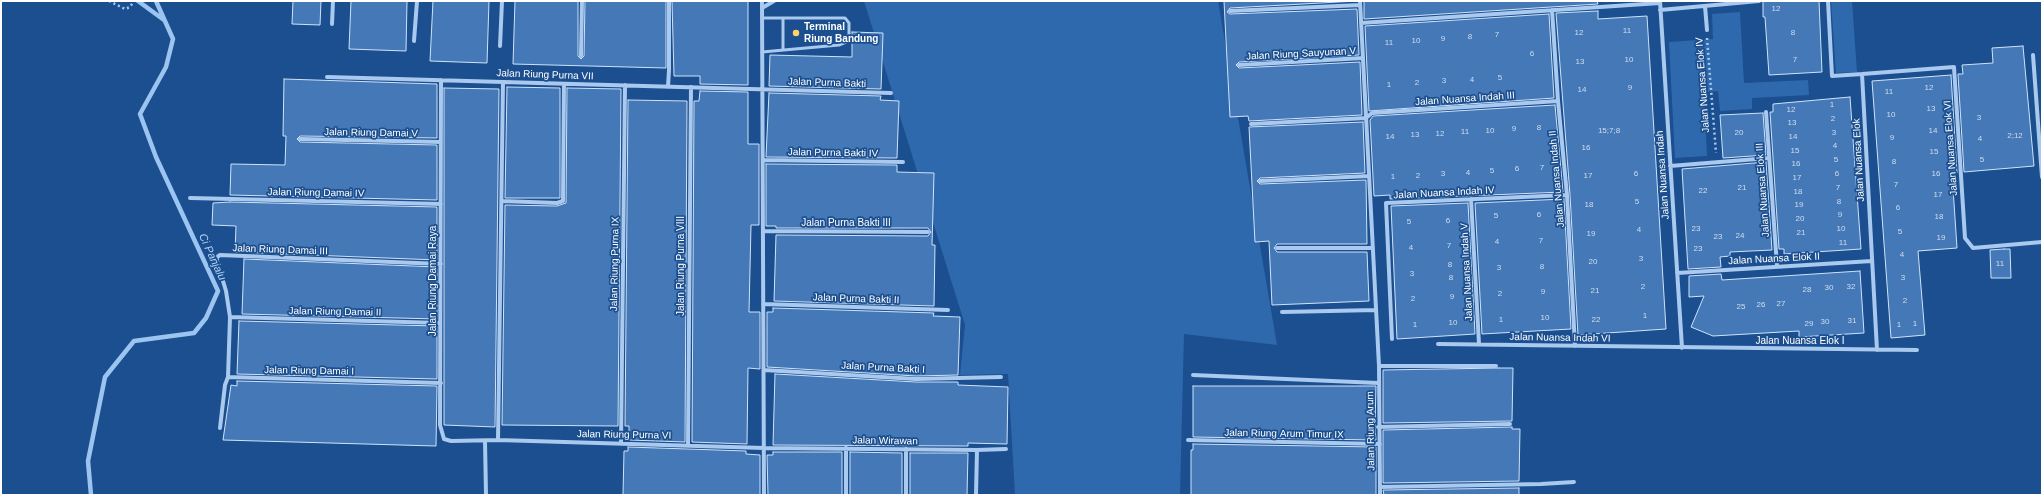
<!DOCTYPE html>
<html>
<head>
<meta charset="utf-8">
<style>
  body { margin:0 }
  #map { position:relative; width:2043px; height:496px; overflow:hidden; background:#1b4f8f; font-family:Helvetica,sans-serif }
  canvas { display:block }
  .frame { position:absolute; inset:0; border:2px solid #fff; pointer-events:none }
</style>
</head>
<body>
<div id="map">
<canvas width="2043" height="496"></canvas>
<div class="frame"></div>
</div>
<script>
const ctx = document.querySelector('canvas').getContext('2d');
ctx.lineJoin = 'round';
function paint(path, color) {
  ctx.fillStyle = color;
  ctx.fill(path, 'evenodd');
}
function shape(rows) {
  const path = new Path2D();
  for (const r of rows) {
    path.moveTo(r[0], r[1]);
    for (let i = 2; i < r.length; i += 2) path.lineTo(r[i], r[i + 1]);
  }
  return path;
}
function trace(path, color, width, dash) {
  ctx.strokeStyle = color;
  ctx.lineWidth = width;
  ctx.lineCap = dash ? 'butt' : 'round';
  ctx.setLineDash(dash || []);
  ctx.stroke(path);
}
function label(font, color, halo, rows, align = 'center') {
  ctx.font = font + ' Helvetica,sans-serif';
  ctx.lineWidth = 3.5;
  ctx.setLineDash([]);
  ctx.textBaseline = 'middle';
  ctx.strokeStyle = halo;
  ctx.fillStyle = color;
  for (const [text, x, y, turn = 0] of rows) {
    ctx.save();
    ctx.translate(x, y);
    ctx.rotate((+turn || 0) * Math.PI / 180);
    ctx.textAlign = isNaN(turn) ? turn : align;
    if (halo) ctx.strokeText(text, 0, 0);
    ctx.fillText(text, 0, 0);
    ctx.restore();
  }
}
const green = shape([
  [864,1,1218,1,1277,345,1184,334,1180,495,1015,495,1008,374,960,375,965,325],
  [1831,1,1852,1,1857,72,1836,73],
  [1740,12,1744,83,1808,80,1809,95,1752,98,1752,109,1720,111,1718,91,1704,92,1707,156,1675,158,1669,42,1713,39,1712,14]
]);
const stream = shape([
  [138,1,164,20],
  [91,495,88,461,105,377,134,341,194,333,206,318,218,291,156,157,140,114,166,67,173,39,156,1]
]);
const building = shape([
  [293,1,321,1,320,25,292,24,293,1],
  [351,1,407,1,406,51,349,49,351,1],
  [433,1,489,1,487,63,430,61,433,1],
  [515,1,578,1,578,56,581,59,584,56,585,1,666,1,666,68,513,64,515,1],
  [672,1,748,1,748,85,700,84,700,76,674,76,672,1],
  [1224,1,1357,1,1230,8,1227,12,1230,14,1357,9,1359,55,1239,62,1236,65,1239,68,1360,62,1362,115,1249,121,1248,116,1230,117,1224,1],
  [1364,1,1597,1,1598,4,1364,19,1364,1],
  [1763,1,1819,1,1822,72,1769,75,1765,17,1763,17,1763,1],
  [1598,11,1598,19,1647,16,1666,329,1578,335,1570,195,1556,13,1598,11],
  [1549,14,1554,98,1369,111,1365,26,1549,14],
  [852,32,883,33,881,89,769,86,770,55,852,57,852,32],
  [2023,46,2034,166,1964,172,1958,74,1963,74,1962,65,1993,63,1992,48,2023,46],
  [1951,75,1957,173,1952,173,1957,248,1918,251,1925,335,1891,338,1872,81,1951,75],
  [284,79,437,84,437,138,300,136,297,139,300,142,437,145,437,200,230,195,231,164,285,165,286,136,283,136,284,79],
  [507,87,560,88,560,198,505,198,507,87],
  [444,88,499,89,495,427,444,425,444,88],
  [567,88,621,89,618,426,502,425,505,205,557,206,566,203,567,88],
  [700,91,748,92,748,144,759,144,759,225,751,225,749,312,760,312,760,369,748,368,747,444,692,442,694,101,699,101,700,91],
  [769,93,881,96,880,100,899,101,897,158,766,157,769,93],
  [1850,97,1861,249,1784,254,1784,249,1779,249,1770,112,1773,112,1773,104,1850,97],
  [628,100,687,101,685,442,629,440,629,426,625,426,628,100],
  [1555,105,1563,192,1390,199,1390,195,1374,196,1370,120,1373,116,1555,105],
  [1763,113,1766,155,1723,158,1720,115,1763,113],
  [1363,122,1365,173,1260,178,1257,181,1260,184,1366,180,1367,244,1277,244,1274,248,1277,252,1367,252,1369,301,1272,305,1269,241,1255,242,1249,127,1363,122],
  [1766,162,1772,250,1730,252,1730,256,1720,257,1721,267,1688,269,1682,169,1766,162],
  [766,164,897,165,897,172,934,173,932,245,935,245,934,306,774,301,776,235,928,236,931,232,928,228,776,228,776,226,766,226,766,164],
  [1564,199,1571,329,1482,334,1475,203,1564,199],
  [230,202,437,207,437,260,235,252,236,226,212,225,213,203,230,202],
  [1468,203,1475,334,1397,339,1391,206,1468,203],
  [2004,249,2010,249,2011,278,1991,278,1990,250,2004,249],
  [244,259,437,267,437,319,242,314,244,259],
  [1860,271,1864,333,1799,337,1799,331,1713,336,1691,327,1704,296,1689,297,1689,276,1721,274,1722,280,1860,271],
  [773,308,934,313,933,316,960,317,958,375,916,376,767,367,767,312,773,312,773,308],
  [239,321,437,326,437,379,237,374,239,321],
  [1499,368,1513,368,1512,421,1383,423,1383,370,1499,368],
  [775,374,916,382,958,382,958,385,1008,387,1007,444,968,443,968,446,773,445,775,374],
  [237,381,437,386,436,446,223,440,231,385,237,386,237,381],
  [1193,386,1376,386,1375,427,1376,440,1193,437,1193,386],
  [1512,427,1512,429,1520,429,1519,481,1383,483,1383,430,1512,427],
  [1193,444,1376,447,1376,495,1191,495,1191,450,1193,450,1193,444],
  [628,447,746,451,746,454,760,455,760,495,623,495,624,451,628,451,628,447],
  [773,452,842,452,842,495,768,495,767,455,773,455,773,452],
  [850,452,902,453,902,495,850,495,850,452],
  [910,453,968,453,967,495,910,495,910,453],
  [1519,488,1519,495,1384,495,1383,490,1519,488]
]);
const path = shape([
  [109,1,125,9,130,7,134,1],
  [1707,38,1716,153]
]);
const lane = shape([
  [762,18,845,18,849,23,849,35,846,42,839,45,762,52],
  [783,50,783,18]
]);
const street = shape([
  [762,1,764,495],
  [1360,1,1379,366,1380,495],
  [1660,1,1682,348],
  [1828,1,1832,76,1862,74,1877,350],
  [1705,6,1707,30],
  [762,8,774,1],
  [1552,10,1558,101,1567,195,1575,346],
  [1660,10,1759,1],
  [1230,11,1360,5],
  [1361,23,1660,3],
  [332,24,333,1],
  [414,41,417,1],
  [500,46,502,1],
  [2033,55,2042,177],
  [581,56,582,1],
  [1239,65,1363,58],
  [1862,74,1954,67,1965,238,1973,248,2042,242],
  [327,77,891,93],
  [441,80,440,425,444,439,451,441,498,440,764,448,977,450,1006,449],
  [668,87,669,70,669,1],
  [1766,112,1777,266],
  [1251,124,1366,118,1372,113,1558,101],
  [300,139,441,142],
  [763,160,903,162],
  [1670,166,1769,158],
  [1260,181,1369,176],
  [190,198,441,204],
  [1471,199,1479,344],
  [502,201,557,203,563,201,564,84],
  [763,231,928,232],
  [1277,248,1373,248],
  [1677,273,1872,261],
  [763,304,948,310],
  [1282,312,1376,310],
  [230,317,440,323],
  [1392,339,1386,203,1567,195],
  [1438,344,1917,350],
  [1379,366,1496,366],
  [764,370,916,379,1001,377],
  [1193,375,1378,383],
  [228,377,230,317,226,291,217,261,217,257,220,255,441,264],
  [1378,427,1510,424],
  [220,428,225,385,228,377,441,383],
  [498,440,503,82],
  [1188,440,1380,444],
  [485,441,486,495],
  [621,443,625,85],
  [688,444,691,87],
  [906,449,906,495],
  [1380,487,1541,484,1574,482],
  [846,495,846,448],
  [976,495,977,450]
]);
const markers = [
  [796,33,4,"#ffd166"]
];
const numberNames = [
  ["12",1776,9],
  ["11",1627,31],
  ["12",1579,33],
  ["8",1793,33],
  ["7",1497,35],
  ["8",1470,37],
  ["9",1443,39],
  ["10",1416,41],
  ["11",1389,43],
  ["6",1532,54],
  ["10",1629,60],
  ["7",1795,60],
  ["13",1580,62],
  ["5",1500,78],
  ["4",1472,80],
  ["3",1444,81],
  ["2",1417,83],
  ["1",1389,85],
  ["9",1630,88],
  ["12",1929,88],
  ["14",1582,90],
  ["11",1889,92],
  ["1",1832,105],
  ["13",1931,109],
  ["12",1791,110],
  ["10",1891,115],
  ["3",1979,118],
  ["2",1833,119],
  ["13",1792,123],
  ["8",1539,128],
  ["9",1514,129],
  ["10",1490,131],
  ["15;7;8",1609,131],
  ["14",1933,131],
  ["11",1465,132],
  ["20",1739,133],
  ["3",1834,133],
  ["12",1440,134],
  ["13",1415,135],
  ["2;12",2015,136],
  ["14",1390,137],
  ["14",1793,137],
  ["9",1892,138],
  ["4",1980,139],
  ["4",1835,146],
  ["16",1586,148],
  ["15",1795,151],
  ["15",1934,152],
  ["5",1836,160],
  ["5",1982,160],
  ["8",1894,162],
  ["16",1796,164],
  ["7",1542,168],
  ["6",1517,169],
  ["5",1492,171],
  ["4",1468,173],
  ["3",1443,174],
  ["6",1636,174],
  ["6",1837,174],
  ["16",1936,174],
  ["2",1418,176],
  ["17",1588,176],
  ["1",1393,177],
  ["17",1797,178],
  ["7",1896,185],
  ["21",1742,188],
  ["7",1838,188],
  ["22",1703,191],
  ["18",1798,192],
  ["17",1938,195],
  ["5",1637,202],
  ["8",1839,202],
  ["18",1589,205],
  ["19",1799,205],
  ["6",1898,208],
  ["6",1539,215],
  ["9",1840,215],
  ["5",1496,216],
  ["18",1939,217],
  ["20",1800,219],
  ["6",1448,221],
  ["5",1409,222],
  ["23",1696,229],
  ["10",1841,229],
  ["4",1639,230],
  ["5",1900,232],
  ["21",1801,233],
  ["19",1591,234],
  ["24",1740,236],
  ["23",1718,237],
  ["19",1941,238],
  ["7",1541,241],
  ["4",1497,242],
  ["11",1843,243],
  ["7",1449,246],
  ["4",1411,248],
  ["23",1698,249],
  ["4",1902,255],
  ["3",1641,259],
  ["20",1593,262],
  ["11",2000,264],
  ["8",1450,265],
  ["8",1542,267],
  ["3",1499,268],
  ["3",1412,274],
  ["8",1451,278],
  ["3",1903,278],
  ["2",1643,287],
  ["32",1851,287],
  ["30",1829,288],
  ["28",1807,290],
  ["21",1595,291],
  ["9",1543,292],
  ["2",1500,294],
  ["9",1452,297],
  ["2",1413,299],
  ["2",1905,301],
  ["27",1781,304],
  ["26",1761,305],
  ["25",1741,307],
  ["1",1645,316],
  ["10",1545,318],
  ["1",1501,320],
  ["22",1596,320],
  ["31",1852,321],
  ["30",1825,322],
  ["10",1453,323],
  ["29",1809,324],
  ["1",1915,324],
  ["1",1415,325],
  ["1",1899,325]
];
const poiNames = [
  ["Terminal",804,27],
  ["Riung Bandung",804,39]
];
const streetNames = [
  ["Jalan Riung Sauyunan V",1301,54,-3],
  ["Jalan Riung Purna VII",545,75,2],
  ["Jalan Purna Bakti",827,83,2],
  ["Jalan Nuansa Elok IV",1703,85,-94],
  ["Jalan Nuansa Indah III",1465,99,-4],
  ["Jalan Riung Damai V",371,133,1],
  ["Jalan Nuansa Elok VI",1951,148,-94],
  ["Jalan Purna Bakti IV",833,153,1],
  ["Jalan Nuansa Elok",1859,160,-93],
  ["Jalan Nuansa Indah",1663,175,-94],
  ["Jalan Nuansa Indah II",1557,179,-95],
  ["Jalan Nuansa Elok III",1763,190,-94],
  ["Jalan Riung Damai IV",316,193,1],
  ["Jalan Nuansa Indah IV",1444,193,-3],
  ["Jalan Purna Bakti III",846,223],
  ["Jalan Riung Damai III",280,250,2],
  ["Jalan Nuansa Elok II",1774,259,-3],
  ["Jalan Riung Purna IX",615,264,-89],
  ["Jalan Riung Purna VIII",681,266,-90],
  ["Jalan Nuansa Indah V",1467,272,-93],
  ["Jalan Riung Damai Raya",433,281,-90],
  ["Jalan Purna Bakti II",856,299,2],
  ["Jalan Riung Damai II",335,312,1],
  ["Jalan Nuansa Indah VI",1560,338,1],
  ["Jalan Nuansa Elok I",1800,341],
  ["Jalan Purna Bakti I",883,368,3],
  ["Jalan Riung Damai I",309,371,1],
  ["Jalan Riung Arum",1371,431,-91],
  ["Jalan Riung Arum Timur IX",1284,434,1],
  ["Jalan Riung Purna VI",624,435,1],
  ["Jalan Wirawan",885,441,1]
];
const waterNames = [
  ["Ci Panjalu",212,257,65]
];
paint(green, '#2e69ad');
trace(stream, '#9cc4f0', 4.5);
paint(building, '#4478b7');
trace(building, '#cfe3fa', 1);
trace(path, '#a9c9ee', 2.5, [2, 3]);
trace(lane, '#a9c9ee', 3);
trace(street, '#a9c9ee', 4);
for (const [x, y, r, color] of markers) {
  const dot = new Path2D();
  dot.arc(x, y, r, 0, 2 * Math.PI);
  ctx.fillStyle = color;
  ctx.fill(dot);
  trace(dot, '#1b4f8f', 1.5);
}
label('8px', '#d0dded', null, numberNames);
label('bold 10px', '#fff', '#1b4f8f', poiNames, 'left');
label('10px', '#fff', '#1b4f8f', streetNames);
label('italic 11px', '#b5d3f5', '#1b4f8f', waterNames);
</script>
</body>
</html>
